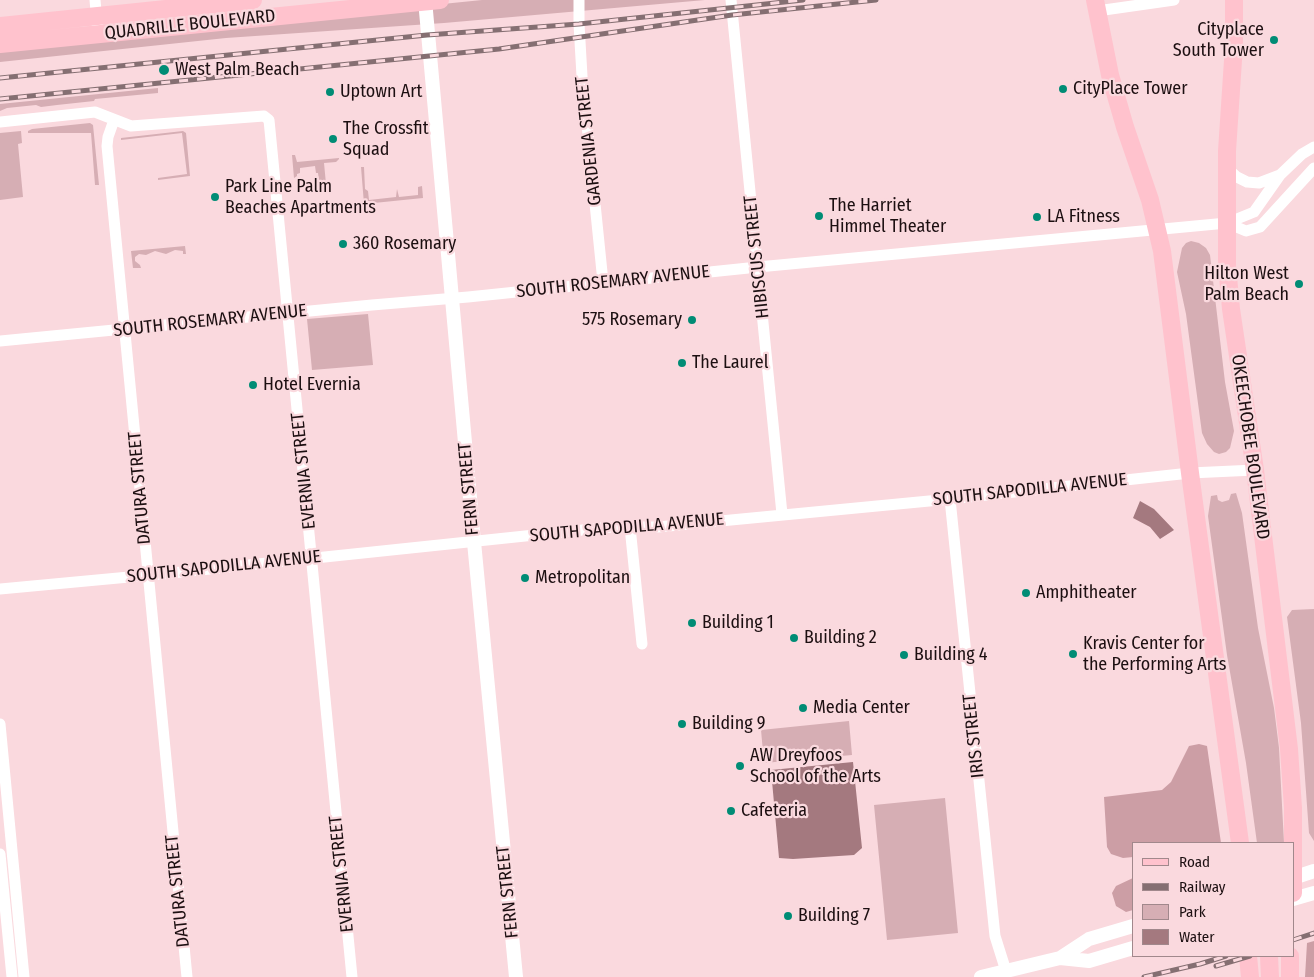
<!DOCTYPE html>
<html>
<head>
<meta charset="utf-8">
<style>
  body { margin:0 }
  #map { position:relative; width:1314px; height:977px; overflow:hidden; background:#fad9de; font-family:"Fira Sans Condensed",sans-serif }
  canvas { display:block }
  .legend { position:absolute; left:1132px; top:842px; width:162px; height:115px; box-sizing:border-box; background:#fad9de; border:1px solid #a1888c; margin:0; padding:6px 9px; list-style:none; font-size:15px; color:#1c0f11 }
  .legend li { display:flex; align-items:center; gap:10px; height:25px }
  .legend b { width:25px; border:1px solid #a1888c }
</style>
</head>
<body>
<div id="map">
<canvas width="1314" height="977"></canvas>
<ul class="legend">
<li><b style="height:6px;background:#ffc2cd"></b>Road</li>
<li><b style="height:6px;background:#856f72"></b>Railway</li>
<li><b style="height:14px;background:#d6aeb4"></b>Park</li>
<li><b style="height:14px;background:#a4797f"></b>Water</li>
</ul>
</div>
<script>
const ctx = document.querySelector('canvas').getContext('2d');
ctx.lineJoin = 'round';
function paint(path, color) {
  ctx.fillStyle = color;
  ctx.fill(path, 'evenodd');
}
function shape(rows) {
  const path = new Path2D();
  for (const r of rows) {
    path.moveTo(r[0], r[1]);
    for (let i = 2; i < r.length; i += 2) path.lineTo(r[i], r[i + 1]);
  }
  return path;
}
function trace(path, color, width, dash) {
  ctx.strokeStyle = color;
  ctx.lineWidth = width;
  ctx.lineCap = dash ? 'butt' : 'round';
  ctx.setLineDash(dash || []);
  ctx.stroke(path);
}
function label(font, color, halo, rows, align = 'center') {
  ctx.font = font + ' "Fira Sans Condensed",sans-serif';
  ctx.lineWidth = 4.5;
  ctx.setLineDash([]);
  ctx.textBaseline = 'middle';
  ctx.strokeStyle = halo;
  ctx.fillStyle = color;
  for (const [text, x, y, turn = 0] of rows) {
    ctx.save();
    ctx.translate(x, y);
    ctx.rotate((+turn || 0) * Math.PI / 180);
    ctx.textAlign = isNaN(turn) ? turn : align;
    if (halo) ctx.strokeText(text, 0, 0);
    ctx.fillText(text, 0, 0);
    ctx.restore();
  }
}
const green = shape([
  [482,0,705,0,444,23,226,38,0,62,0,49],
  [158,88,158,93,95,99,94,101,57,105,41,107,36,105,7,108,0,111,0,104],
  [90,123,93,125,99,185,95,185,91,133,28,133,28,131,32,129],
  [21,131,22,143,18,144,23,197,0,200,0,133],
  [183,131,186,133,190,176,158,180,158,178,187,174,182,133,121,140,121,138],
  [292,155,295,155,297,162,339,158,339,159,336,162,324,163,326,184,321,185,321,180,319,180,318,173,316,173,315,166,300,168,300,173,297,174,297,176,294,178],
  [361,167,364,167,365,189,368,191,369,200,396,197,397,189,399,197,418,195,418,187,422,186,423,198,364,204],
  [1191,241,1199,243,1206,248,1210,255,1225,382,1234,431,1230,448,1226,452,1219,454,1214,452,1207,444,1202,433,1186,314,1177,272,1182,248,1186,243],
  [185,246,186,254,183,254,183,251,175,250,166,254,155,251,146,255,139,254,135,257,135,261,140,265,141,268,133,268,131,251],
  [368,314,373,365,312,370,307,319],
  [1236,493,1242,513,1258,628,1274,708,1279,748,1284,843,1257,843,1246,763,1227,655,1208,516,1211,496,1217,495,1218,500,1222,502,1229,500,1231,494],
  [1314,609,1314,841,1309,833,1301,723,1287,617,1292,610],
  [849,721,852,755,764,763,761,730],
  [945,798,958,933,887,940,874,805]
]);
const forest = shape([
  [1199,744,1207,746,1221,843,1133,843,1133,857,1123,858,1111,854,1107,847,1104,797,1162,790,1171,782,1189,746],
  [1133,878,1133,910,1126,912,1116,906,1112,893,1116,886],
  [1314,941,1314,977,1305,977,1307,943]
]);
const water = shape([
  [1140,501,1154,509,1174,530,1160,539,1150,527,1133,518],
  [853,762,862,848,854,855,793,859,779,858,771,770]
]);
const minor = shape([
  [95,0,98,34],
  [579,0,579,24,582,76,603,282],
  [731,0,782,514],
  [1097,11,1174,0],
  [114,120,108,137,107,146,187,977],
  [0,122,95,112,131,126,264,116,269,120,352,977],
  [1227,168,1237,177,1247,182,1259,183,1280,175],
  [1227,223,1246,231,1260,227,1314,168],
  [0,341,372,305,468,297,758,267,1227,223,1254,212,1280,175,1302,154,1314,147],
  [950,499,995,936,1006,971],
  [630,527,642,644],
  [0,589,172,573,611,527,658,527,950,499,1190,473,1255,470],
  [0,724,24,977],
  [0,854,12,977]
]);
const tertiary = shape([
  [425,0,474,542,516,977],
  [1293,878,1314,871],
  [1293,899,1314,893],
  [1060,958,1089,961,1133,948],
  [981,977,1060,958,1089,939,1133,926]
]);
const primary = shape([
  [1095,0,1110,75,1125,127,1150,200,1162,251,1190,473,1240,843],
  [1234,0,1234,45,1227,151,1227,266,1231,309,1255,470,1289,749,1293,808,1293,893],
  [0,26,253,0],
  [0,44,440,0],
  [1248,956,1250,977],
  [1269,956,1270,977],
  [1290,977,1290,956]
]);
const rail = shape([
  [0,78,427,35,579,24,803,0],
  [0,99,499,49,732,15,876,0],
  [1293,940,1314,933],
  [1216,966,1250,956],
  [1144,977,1200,964,1226,956]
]);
const markers = [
  [1274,40,5,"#008c75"],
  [164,70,6,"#008c75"],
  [1063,89,5,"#008c75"],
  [330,92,5,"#008c75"],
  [333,139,5,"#008c75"],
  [215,197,5,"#008c75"],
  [819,216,5,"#008c75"],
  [1037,217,5,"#008c75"],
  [343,244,5,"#008c75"],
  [1299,284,5,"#008c75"],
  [692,320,5,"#008c75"],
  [682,363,5,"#008c75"],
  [253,385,5,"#008c75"],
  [525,578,5,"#008c75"],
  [1026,593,5,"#008c75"],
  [692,623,5,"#008c75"],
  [794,638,5,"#008c75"],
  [1073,654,5,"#008c75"],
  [904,655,5,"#008c75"],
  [803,708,5,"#008c75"],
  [682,724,5,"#008c75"],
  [740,766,5,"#008c75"],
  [731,811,5,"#008c75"],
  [788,916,5,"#008c75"]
];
const streetNames = [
  ["QUADRILLE BOULEVARD",190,25,-6],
  ["GARDENIA STREET",589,141,-96],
  ["HIBISCUS STREET",757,257,-96],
  ["SOUTH ROSEMARY AVENUE",613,282,-6],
  ["SOUTH ROSEMARY AVENUE",210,321,-6],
  ["OKEECHOBEE BOULEVARD",1250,447,82],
  ["EVERNIA STREET",304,471,-96],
  ["DATURA STREET",140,488,-95],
  ["FERN STREET",469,489,-95],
  ["SOUTH SAPODILLA AVENUE",1030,490,-6],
  ["SOUTH SAPODILLA AVENUE",627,528,-5],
  ["SOUTH SAPODILLA AVENUE",224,567,-6],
  ["IRIS STREET",974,736,-96],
  ["EVERNIA STREET",342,874,-96],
  ["DATURA STREET",178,891,-96],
  ["FERN STREET",508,892,-96]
];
const poiNames = [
  ["Cityplace",1264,30,"right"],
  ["South Tower",1264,51,"right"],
  ["West Palm Beach",175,70],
  ["CityPlace Tower",1073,89],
  ["Uptown Art",340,92],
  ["The Crossfit",343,129],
  ["Squad",343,150],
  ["Park Line Palm",225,187],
  ["Beaches Apartments",225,208],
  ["The Harriet",829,206],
  ["Himmel Theater",829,227],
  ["LA Fitness",1047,217],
  ["360 Rosemary",353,244],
  ["Hilton West",1289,274,"right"],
  ["Palm Beach",1289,295,"right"],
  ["575 Rosemary",682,320,"right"],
  ["The Laurel",692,363],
  ["Hotel Evernia",263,385],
  ["Metropolitan",535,578],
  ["Amphitheater",1036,593],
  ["Building 1",702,623],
  ["Building 2",804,638],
  ["Kravis Center for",1083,644],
  ["the Performing Arts",1083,665],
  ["Building 4",914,655],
  ["Media Center",813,708],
  ["Building 9",692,724],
  ["AW Dreyfoos",750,756],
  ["School of the Arts",750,777],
  ["Cafeteria",741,811],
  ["Building 7",798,916]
];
paint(green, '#d6aeb4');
paint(forest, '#cc9ea5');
paint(water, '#a4797f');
trace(minor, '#fff', 11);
trace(tertiary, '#fff', 14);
trace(primary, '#ffc2cd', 18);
trace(rail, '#856f72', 5);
trace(rail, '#fad9de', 3, [9]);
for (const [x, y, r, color] of markers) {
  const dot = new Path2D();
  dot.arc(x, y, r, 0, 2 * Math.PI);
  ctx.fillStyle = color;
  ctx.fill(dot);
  trace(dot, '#fad9de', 2);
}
label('18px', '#1c0f11', '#fad9de', streetNames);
label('18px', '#1c0f11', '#fad9de', poiNames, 'left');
</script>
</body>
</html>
